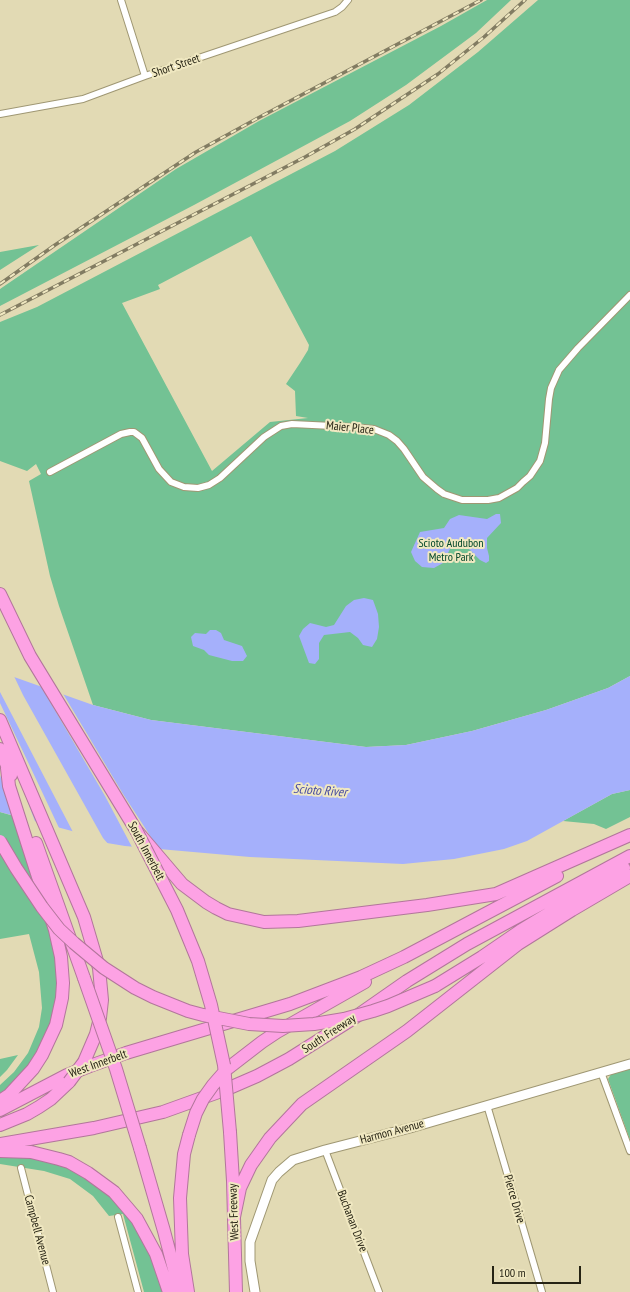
<!DOCTYPE html>
<html>
<head>
<meta charset="utf-8">
<style>
  body { margin:0 }
  #map { position:relative; width:630px; height:1292px; overflow:hidden; background:#e2dab4; font-family:"PT Sans Narrow",sans-serif }
  canvas { display:block }
  .scale { position:absolute; left:492px; top:1266px; width:89px; height:18px; box-sizing:border-box; border:2px solid #262314; border-top:0; padding-left:5px; font-size:12px; line-height:14px; white-space:nowrap; color:#262314; -webkit-text-stroke:3px #f0e8c1; paint-order:stroke }
</style>
</head>
<body>
<div id="map">
<canvas width="630" height="1292"></canvas>
<div class="scale">100 m</div>
</div>
<script>
const ctx = document.querySelector('canvas').getContext('2d');
ctx.lineJoin = 'round';
function paint(path, color) {
  ctx.fillStyle = color;
  ctx.fill(path, 'evenodd');
}
function shape(rows) {
  const path = new Path2D();
  for (const r of rows) {
    path.moveTo(r[0], r[1]);
    for (let i = 2; i < r.length; i += 2) path.lineTo(r[i], r[i + 1]);
  }
  return path;
}
function trace(path, color, width, dash) {
  ctx.strokeStyle = color;
  ctx.lineWidth = width;
  ctx.lineCap = dash ? 'butt' : 'round';
  ctx.setLineDash(dash || []);
  ctx.stroke(path);
}
function label(font, color, halo, rows, align = 'center') {
  ctx.font = font + ' "PT Sans Narrow",sans-serif';
  ctx.lineWidth = 4;
  ctx.setLineDash([]);
  ctx.textBaseline = 'middle';
  ctx.strokeStyle = halo;
  ctx.fillStyle = color;
  for (const [text, x, y, turn = 0] of rows) {
    ctx.save();
    ctx.translate(x, y);
    ctx.rotate((+turn || 0) * Math.PI / 180);
    ctx.textAlign = isNaN(turn) ? turn : align;
    if (halo) ctx.strokeText(text, 0, 0);
    ctx.fillText(text, 0, 0);
    ctx.restore();
  }
}
const green = shape([
  [487,0,511,0,476,33,406,85,350,121,194,205,0,306,0,289,176,169,259,121,441,26],
  [538,0,630,0,630,676,608,688,546,710,472,731,406,745,366,747,151,720,93,705,59,606,50,576,29,481,41,474,36,464,27,471,0,461,0,322,37,307,335,151,409,105,478,52],
  [251,236,309,345,308,350,300,363,286,384,295,391,296,416,308,418,270,422,212,471,122,303,160,289,158,285],
  [39,245,0,270,0,252],
  [630,790,630,817,606,829,594,824,563,821,612,794],
  [0,812,14,816,50,931,58,969,57,991,54,1014,49,1029,32,1062,16,1080,0,1095,0,1085,14,1072,28,1053,39,1027,42,1008,39,972,29,934,0,939],
  [18,1055,7,1070,0,1077,0,1059],
  [630,1066,630,1140,608,1079,613,1071],
  [0,1154,14,1154,61,1165,87,1177,103,1188,136,1226,147,1248,164,1292,144,1292,123,1214,109,1216,93,1196,70,1179,44,1171,0,1164]
]);
const water = shape([
  [496,514,500,514,501,523,487,538,487,548,489,556,489,561,486,563,480,560,465,545,458,543,451,547,443,563,434,568,422,567,415,561,411,552,420,532,444,528,450,519,459,515,487,519],
  [364,598,373,600,378,614,379,627,377,639,372,647,363,645,358,638,350,632,324,635,319,643,319,659,315,664,309,663,299,636,303,629,310,623,326,627,334,625,346,606,354,600],
  [210,630,216,630,221,633,224,640,242,646,247,656,243,661,232,661,209,655,204,650,193,646,191,637,195,633,206,634],
  [0,672,93,705,151,720,366,747,406,745,472,731,546,710,608,688,630,676,630,790,612,794,527,841,504,849,454,859,403,864,250,857,125,846,107,843,72,831,0,812]
]);
const pier = shape([
  [0,670,13,674,23,695,84,804,103,838,109,845,74,834,0,692],
  [39,683,62,692,123,794,160,851,133,849,105,796],
  [0,703,36,779,60,830,40,825,13,763,36,824,14,818,0,775]
]);
const street = shape([
  [121,0,145,76],
  [0,114,83,99,145,76,335,12,342,7,348,0],
  [50,472,121,434,130,432,134,432,142,438,159,469,171,482,184,487,198,488,209,485,220,478,264,437,281,426,292,424,353,427,374,429,389,435,397,441,404,449,423,477,437,489,444,494,462,500,488,500,499,498,517,488,523,482,530,476,540,461,545,443,549,399,551,388,559,370,578,348,630,295],
  [601,1072,630,1151],
  [487,1105,542,1292],
  [325,1150,379,1292],
  [21,1168,53,1292],
  [118,1217,138,1292]
]);
const secondary = shape([
  [255,1292,250,1261,250,1242,272,1180,279,1172,293,1160,325,1150,410,1128,630,1064]
]);
const highway = shape([
  [0,594,30,656,136,830,182,884,206,902,216,908,228,914,264,922,298,921,427,905,496,894,630,835],
  [0,720,84,917,99,968,102,1000,100,1018,96,1034,84,1062],
  [0,749,11,775],
  [36,843,84,978],
  [435,986,482,957,520,931,624,868],
  [227,1069,262,1042,277,1032,365,982],
  [0,1101,9,1095,33,1069,42,1055,56,1025,62,998,63,983,61,957,55,930,9,786,7,768],
  [0,1110,67,1075,90,1066,126,1053,290,1004,361,977,404,957,557,876],
  [0,1125,27,1114,39,1107,51,1099,69,1082],
  [230,1132,233,1181,236,1292],
  [0,1144,94,1128,163,1112,227,1089,257,1076,289,1059,354,1018,407,981,467,944,630,856],
  [140,1148,164,1231,180,1292],
  [0,1151,31,1152,59,1159,69,1162,88,1173,114,1192,137,1219,156,1254,169,1292],
  [234,1217,240,1188,251,1165,270,1138,302,1104,407,1031,518,944,572,910,630,876],
  [188,1292,182,1254,180,1198,184,1154,189,1135]
]);
const rail = shape([
  [0,284,55,245,196,152,258,118,481,0],
  [0,315,305,157,355,129,438,74,484,37,525,0]
]);
const highwayBridge = shape([
  [136,830,177,910,198,961,211,1005,224,1065,230,1132],
  [0,841,16,868,42,907,59,929,74,943,104,968,135,988,153,997,188,1011,203,1015,249,1024,283,1026,314,1024,344,1019,373,1011,388,1006,435,986],
  [84,978,116,1069,140,1148],
  [69,1082,84,1062],
  [189,1135,196,1113,203,1099,213,1085,227,1069]
]);
const streetNames = [
  ["Short Street",176,66,-19],
  ["Maier Place",350,428,6],
  ["South Innerbelt",146,851,62],
  ["South Freeway",329,1034,-33],
  ["West Innerbelt",98,1064,-20],
  ["Harmon Avenue",392,1132,-15],
  ["Pierce Drive",514,1199,74],
  ["West Freeway",234,1212,-92],
  ["Buchanan Drive",352,1221,69],
  ["Campbell Avenue",37,1230,75]
];
const parkNames = [
  ["Scioto Audubon",451,544],
  ["Metro Park",451,558]
];
const waterNames = [
  ["Scioto River",320,791,4]
];
paint(green, '#73c294');
paint(water, '#a5b0fb');
paint(pier, '#e2dab4');
trace(street, '#9f9773', 8);
trace(secondary, '#9f9773', 11);
trace(highway, '#b2769b', 14);
trace(street, '#fff', 6);
trace(secondary, '#fff', 9);
trace(highway, '#fda2e4', 12);
trace(rail, '#827c62', 3.5);
trace(rail, '#f0e8c1', 2, [6]);
trace(highwayBridge, '#b2769b', 14, []);
trace(highwayBridge, '#fda2e4', 12);
label('12px', '#262314', '#f0e8c1', streetNames);
label('12px', '#014729', '#f0e8c1', parkNames);
label('italic 13px', '#464aa0', '#f0e8c1', waterNames);
</script>
</body>
</html>
